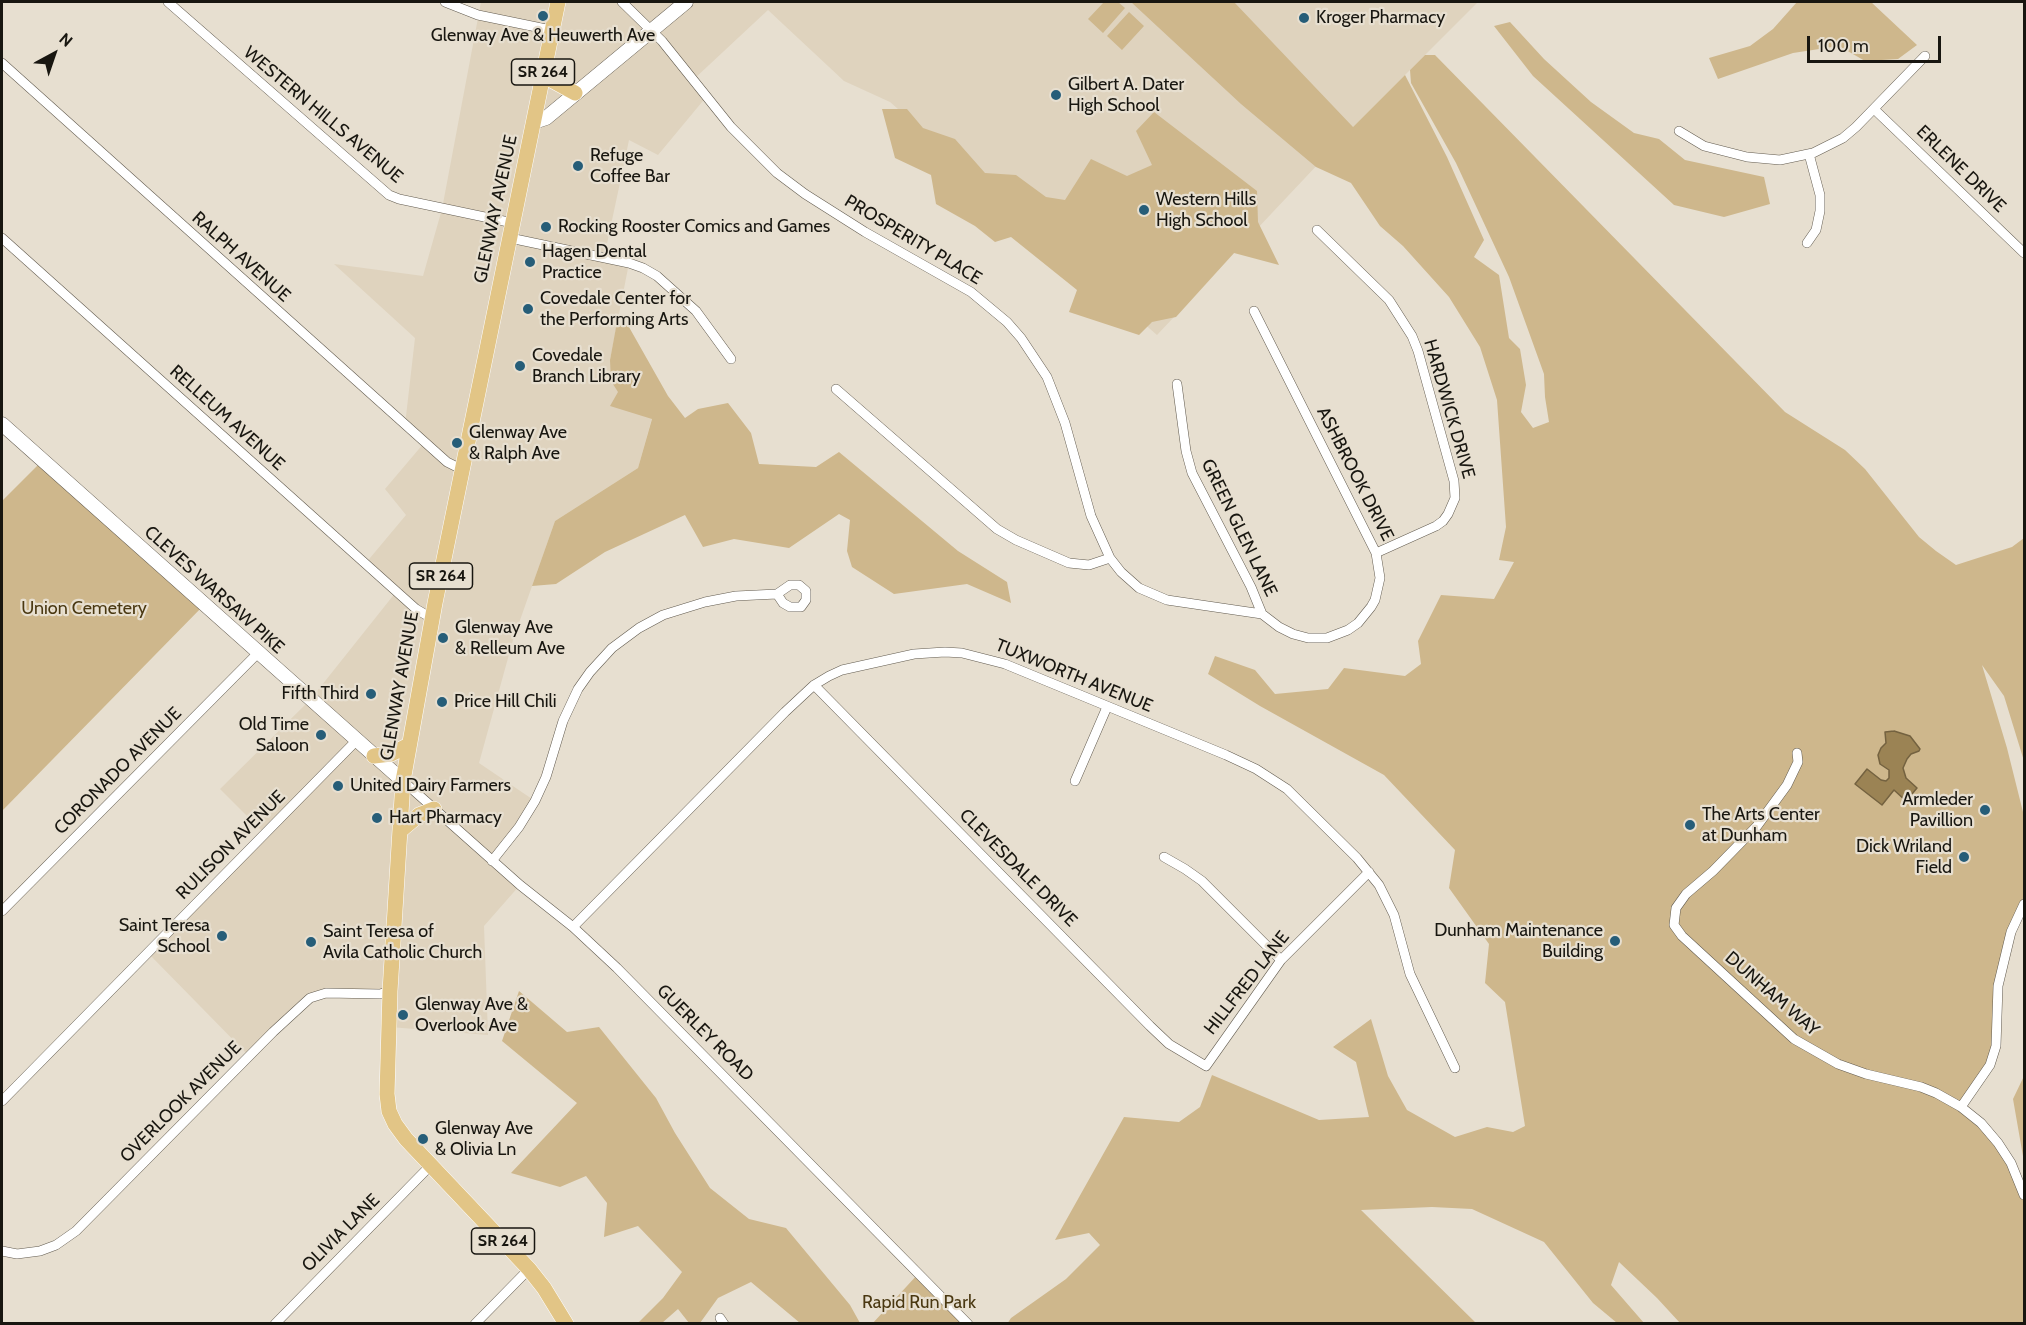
<!DOCTYPE html>
<html>
<head>
<meta charset="utf-8">
<style>
  body { margin:0 }
  #map { position:relative; width:2026px; height:1325px; overflow:hidden; background:#e7dfd0; font-family:Cabin,sans-serif }
  canvas { display:block }
  .frame { position:absolute; inset:0; border:3px solid #181610; pointer-events:none }
  .north { position:absolute; left:24px; top:24px; width:60px; height:60px; -webkit-text-stroke:4px #e7dfd0; paint-order:stroke; rotate:40deg; font-size:16px; font-weight:700; line-height:24px; text-align:center; color:#181610 }
  .north::after { content:''; display:block; margin:auto; width:21px; height:27px; background:#181610; clip-path:polygon(50% 0,100% 100%,50% 72%,0 100%) }
  .scale { position:absolute; left:1807px; top:36px; width:134px; height:27px; box-sizing:border-box; border:3px solid #181610; border-top:0; padding-left:8px; font-size:18px; line-height:21px; white-space:nowrap; color:#181610; -webkit-text-stroke:4px #e7dfd0; paint-order:stroke }
</style>
</head>
<body>
<div id="map">
<canvas width="2026" height="1325"></canvas>
<div class="frame"></div>
<div class="north">N</div>
<div class="scale">100 m</div>
</div>
<script>
const ctx = document.querySelector('canvas').getContext('2d');
ctx.lineJoin = 'round';
function paint(path, color) {
  ctx.fillStyle = color;
  ctx.fill(path, 'evenodd');
}
function shape(rows) {
  const path = new Path2D();
  for (const r of rows) {
    path.moveTo(r[0], r[1]);
    for (let i = 2; i < r.length; i += 2) path.lineTo(r[i], r[i + 1]);
  }
  return path;
}
function trace(path, color, width, dash) {
  ctx.strokeStyle = color;
  ctx.lineWidth = width;
  ctx.lineCap = dash ? 'butt' : 'round';
  ctx.setLineDash(dash || []);
  ctx.stroke(path);
}
function label(font, color, halo, rows, align = 'center') {
  ctx.font = font + ' Cabin,sans-serif';
  ctx.lineWidth = 4.5;
  ctx.setLineDash([]);
  ctx.textBaseline = 'middle';
  ctx.strokeStyle = halo;
  ctx.fillStyle = color;
  for (const [text, x, y, turn = 0] of rows) {
    ctx.save();
    ctx.translate(x, y);
    ctx.rotate((+turn || 0) * Math.PI / 180);
    ctx.textAlign = isNaN(turn) ? turn : align;
    if (halo) ctx.strokeText(text, 0, 0);
    ctx.fillText(text, 0, 0);
    ctx.restore();
  }
}
const built = shape([
  [481,2,1478,2,1353,127,1157,335,890,102,844,81,768,10,694,79,707,96,658,155,629,140,604,258,629,263,610,360,652,418,638,468,555,521,513,640,479,763,535,801,492,861,520,885,484,926,488,1035,390,1027,390,992,319,994,249,1056,148,953,265,834,220,789,310,700,396,592,365,564,406,515,385,489,424,443,405,425,415,338,334,264,423,276,442,209]
]);
const green = shape([
  [1104,2,1118,2,1125,8,1103,33,1088,19],
  [1131,2,1234,2,1353,127,1405,75,1447,157,1484,240,1474,257,1499,275,1509,338,1520,349,1526,385,1521,412,1533,428,1549,422,1545,397,1544,374,1509,277,1456,163,1411,83,1410,70,1425,55,1435,55,1785,412,1845,450,1865,469,1919,537,1936,551,1956,565,2012,547,2024,538,2024,761,2004,696,1982,665,2007,748,2024,816,2024,904,2005,950,1996,1046,1961,1107,1998,1143,2024,1195,2024,1323,1680,1323,1657,1298,1619,1262,1611,1285,1644,1323,1617,1323,1593,1303,1544,1242,1472,1209,1432,1207,1361,1210,1476,1323,1007,1324,1011,1318,1066,1279,1100,1245,1089,1233,1055,1240,1124,1117,1179,1122,1200,1107,1212,1075,1319,1120,1369,1117,1356,1062,1333,1047,1371,1019,1388,1076,1407,1110,1455,1137,1487,1127,1513,1132,1525,1126,1505,1002,1485,983,1489,944,1449,888,1455,850,1384,775,1260,706,1208,674,1215,656,1255,670,1275,694,1328,689,1344,668,1405,676,1421,664,1418,641,1441,595,1494,599,1514,562,1499,560,1506,527,1497,400,1480,347,1449,297,1403,246,1380,226,1351,183,1316,167,1241,104],
  [1797,2,1871,2,1917,45,1898,59,1865,61,1839,46,1793,53,1718,79,1709,58,1750,46,1773,29],
  [1129,12,1144,26,1122,50,1107,36],
  [1510,22,1544,59,1591,102,1634,133,1659,139,1685,160,1764,177,1770,204,1724,217,1674,205,1533,76,1494,26],
  [882,109,907,109,923,128,955,139,985,173,1016,175,1046,197,1065,200,1091,159,1127,176,1152,165,1136,131,1154,112,1257,191,1258,222,1279,265,1234,253,1176,317,1152,322,1139,335,1069,312,1077,290,1011,237,995,242,975,226,936,204,931,175,895,158],
  [625,320,668,396,685,418,698,409,728,403,751,433,759,464,816,467,839,452,958,551,1007,582,1011,603,967,584,894,594,852,567,847,551,850,520,839,514,789,548,734,539,703,547,685,515,605,552,556,584,532,586,555,521,638,468,652,419,610,406,618,392,611,381,610,360,617,322],
  [42,461,204,605,2,811,2,501],
  [519,991,567,1032,599,1027,656,1098,675,1133,710,1188,749,1219,786,1228,850,1305,860,1323,800,1323,751,1282,718,1298,700,1323,689,1323,678,1309,662,1323,638,1323,663,1298,682,1272,638,1226,604,1237,607,1203,586,1176,560,1187,511,1173,577,1103,502,1041],
  [2024,1076,2024,1162,2013,1099],
  [918,1274,968,1324,872,1324]
]);
const water = shape([
  [1894,731,1910,736,1920,749,1919,751,1911,754,1907,759,1903,768,1906,778,1917,788,1906,801,1894,790,1882,805,1855,784,1867,769,1881,780,1886,781,1889,778,1889,770,1880,764,1878,755,1881,748,1886,743,1885,732,1894,731]
]);
const street = shape([
  [168,2,389,195,399,199,513,223],
  [445,2,478,15,551,30],
  [622,2,662,41,731,127,777,173,805,194,865,232,971,292,1007,322,1021,338,1047,377,1065,423,1091,516,1110,558,1121,572,1139,588,1167,600,1262,614,1279,627,1293,634,1308,638,1327,638,1348,630,1358,623,1371,607,1375,600,1380,578,1376,553,1254,311],
  [2,63,447,462,463,470],
  [1874,109,2024,253],
  [1679,131,1704,146,1747,157,1780,160,1813,153,1843,138,1856,127,1925,56],
  [1317,230,1389,300,1412,336,1418,351,1454,481,1455,498,1448,514,1443,521,1436,526,1376,553],
  [2,238,416,609,433,619],
  [510,238,629,263,643,268,657,276,696,311,731,359],
  [1807,243,1816,230,1820,211,1820,195,1809,154],
  [1177,384,1186,451,1192,473,1251,587,1262,614],
  [836,389,997,529,1016,540,1069,563,1089,565,1110,558],
  [814,685,1150,1026,1169,1044,1206,1066,1281,960,1369,872],
  [1797,753,1798,762,1787,785,1757,826,1713,871,1686,894,1676,908,1674,925,1682,936,1794,1039,1838,1064,1866,1074,1921,1087,1936,1093,1961,1107,1981,1123,1998,1143,2011,1163,2024,1195],
  [403,781,520,885,573,927,617,968,968,1324],
  [1075,781,1107,707],
  [1164,857,1185,869,1202,881,1281,960],
  [492,861,519,827,535,801,546,777,563,721,578,689,590,672,612,648,639,628,663,615,705,602,736,596,777,594,790,585,799,585,806,591,806,600,801,607,790,607,783,603,777,594],
  [2,911,258,653],
  [573,927,785,712,814,685,829,676,842,670,914,654,945,652,962,653,1005,664,1226,755,1256,769,1287,789,1357,858,1379,885,1394,915,1410,974,1455,1068],
  [2,1101,356,741],
  [1961,1107,1990,1065,1996,1046,1998,986,2011,932,2024,904],
  [2,1251,17,1254,40,1251,56,1245,76,1231,273,1032,310,998,326,993,380,994,390,991],
  [720,1318,724,1324],
  [275,1324,431,1165],
  [475,1324,529,1269]
]);
const secondary = shape([
  [534,122,546,118,686,2],
  [2,424,403,781]
]);
const primary = shape([
  [558,2,435,603,403,781,390,991,387,1094,389,1111,395,1124,406,1139,529,1269,544,1288,566,1324],
  [544,70,553,81,575,93],
  [374,756,391,754,409,745],
  [400,831,419,815,434,809]
]);
const markers = [
  [543,16,6,"#265d78"],
  [1304,18,6,"#265d78"],
  [1056,95,6,"#265d78"],
  [578,166,6,"#265d78"],
  [1144,210,6,"#265d78"],
  [546,227,6,"#265d78"],
  [530,262,6,"#265d78"],
  [528,309,6,"#265d78"],
  [520,366,6,"#265d78"],
  [457,443,6,"#265d78"],
  [443,638,6,"#265d78"],
  [371,694,6,"#265d78"],
  [442,702,6,"#265d78"],
  [321,735,6,"#265d78"],
  [338,786,6,"#265d78"],
  [1985,810,6,"#265d78"],
  [377,818,6,"#265d78"],
  [1690,825,6,"#265d78"],
  [1964,857,6,"#265d78"],
  [222,936,6,"#265d78"],
  [1615,941,6,"#265d78"],
  [311,942,6,"#265d78"],
  [403,1015,6,"#265d78"],
  [423,1139,6,"#265d78"]
];
const shields = [
  [543,72,63],
  [441,576,63],
  [503,1241,63]
];
const shieldNames = [
  ["SR 264",543,72],
  ["SR 264",441,576],
  ["SR 264",503,1241]
];
const poiNames = [
  ["Kroger Pharmacy",1316,18],
  ["Glenway Ave & Heuwerth Ave",543,36,"center"],
  ["Gilbert A. Dater",1068,85],
  ["High School",1068,106],
  ["Refuge",590,156],
  ["Coffee Bar",590,177],
  ["Western Hills",1156,200],
  ["High School",1156,221],
  ["Rocking Rooster Comics and Games",558,227],
  ["Hagen Dental",542,252],
  ["Practice",542,273],
  ["Covedale Center for",540,299],
  ["the Performing Arts",540,320],
  ["Covedale",532,356],
  ["Branch Library",532,377],
  ["Glenway Ave",469,433],
  ["& Ralph Ave",469,454],
  ["Glenway Ave",455,628],
  ["& Relleum Ave",455,649],
  ["Fifth Third",359,694,"right"],
  ["Price Hill Chili",454,702],
  ["Old Time",309,725,"right"],
  ["Saloon",309,746,"right"],
  ["United Dairy Farmers",350,786],
  ["Armleder",1973,800,"right"],
  ["Pavillion",1973,821,"right"],
  ["The Arts Center",1702,815],
  ["at Dunham",1702,836],
  ["Hart Pharmacy",389,818],
  ["Dick Wriland",1952,847,"right"],
  ["Field",1952,868,"right"],
  ["Saint Teresa",210,926,"right"],
  ["School",210,947,"right"],
  ["Dunham Maintenance",1603,931,"right"],
  ["Building",1603,952,"right"],
  ["Saint Teresa of",323,932],
  ["Avila Catholic Church",323,953],
  ["Glenway Ave &",415,1005],
  ["Overlook Ave",415,1026],
  ["Glenway Ave",435,1129],
  ["& Olivia Ln",435,1150]
];
const streetNames = [
  ["WESTERN HILLS AVENUE",323,115,40],
  ["ERLENE DRIVE",1961,169,44],
  ["GLENWAY AVENUE",496,209,-78],
  ["PROSPERITY PLACE",913,240,31],
  ["RALPH AVENUE",241,257,42],
  ["HARDWICK DRIVE",1449,409,74],
  ["RELLEUM AVENUE",227,418,42],
  ["ASHBROOK DRIVE",1355,474,63],
  ["GREEN GLEN LANE",1239,528,64],
  ["CLEVES WARSAW PIKE",214,590,42],
  ["TUXWORTH AVENUE",1074,676,22],
  ["GLENWAY AVENUE",400,686,-80],
  ["CORONADO AVENUE",118,771,-45],
  ["RULISON AVENUE",231,845,-45],
  ["CLEVESDALE DRIVE",1018,868,45],
  ["HILLFRED LANE",1247,983,-52],
  ["DUNHAM WAY",1772,994,41],
  ["GUERLEY ROAD",705,1033,45],
  ["OVERLOOK AVENUE",181,1102,-45],
  ["OLIVIA LANE",341,1233,-45]
];
const parkNames = [
  ["Union Cemetery",84,609],
  ["Rapid Run Park",919,1303]
];
paint(built, '#dfd3be');
paint(green, '#ceb78c');
paint(water, '#9b8354');
trace(water, '#746240', 1.5);
trace(street, '#625b4f', 10);
trace(secondary, '#625b4f', 15);
trace(primary, '#fff', 16);
trace(street, '#fff', 9);
trace(secondary, '#fff', 14);
trace(primary, '#e2c586', 15);
for (const [x, y, r, color] of markers) {
  const dot = new Path2D();
  dot.arc(x, y, r, 0, 2 * Math.PI);
  ctx.fillStyle = color;
  ctx.fill(dot);
  trace(dot, '#e7dfd0', 2);
}
for (const [x, y, w] of shields) {
  const box = new Path2D();
  box.roundRect(x - w / 2, y - 13, w, 26, 4.5);
  ctx.fillStyle = '#e7dfd0';
  ctx.fill(box);
  trace(box, '#181610', 1.5);
}
label('bold 16px', '#181610', null, shieldNames);
label('18px', '#181610', '#e7dfd0', poiNames, 'left');
label('18px', '#181610', '#e7dfd0', streetNames);
label('18px', '#4a3811', '#e7dfd0', parkNames);
</script>
</body>
</html>
